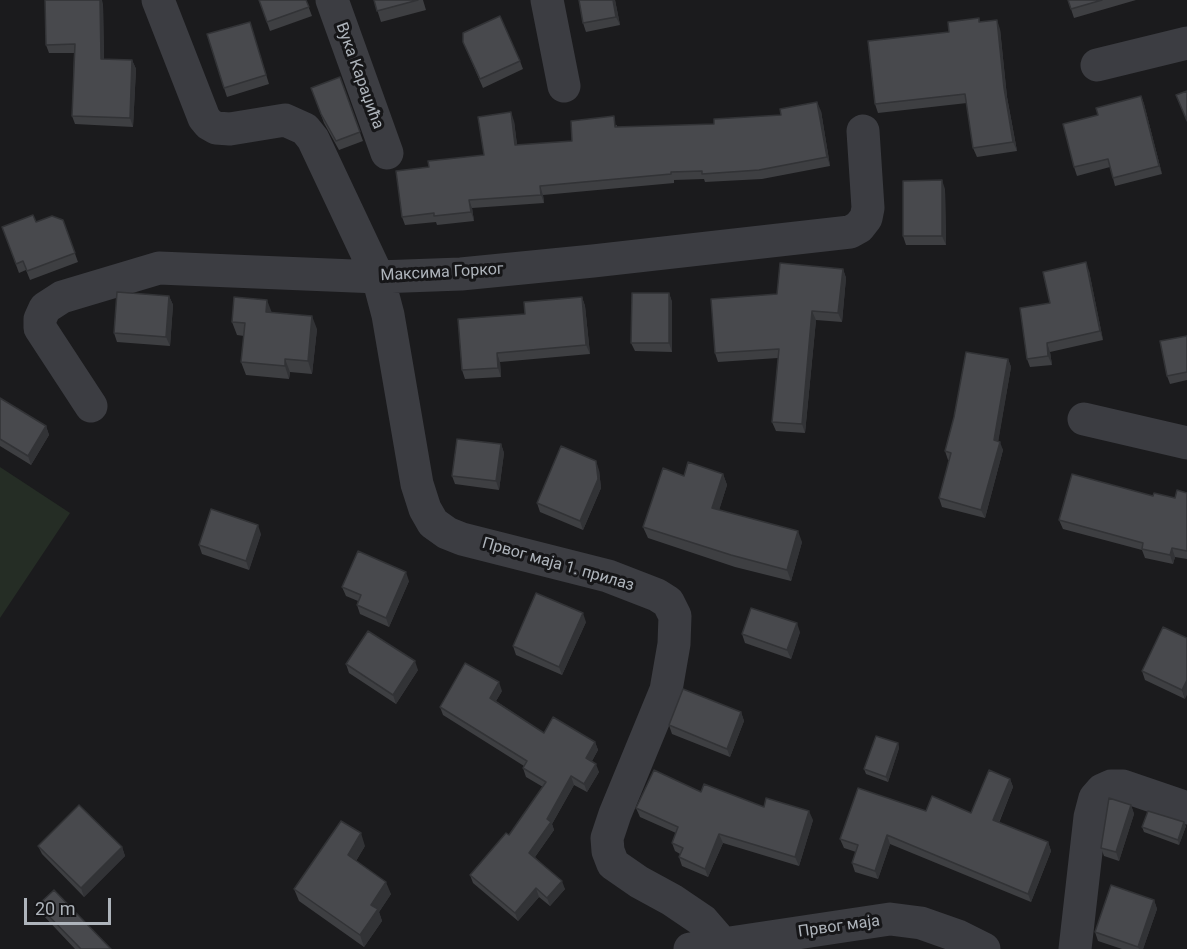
<!DOCTYPE html>
<html>
<head>
<meta charset="utf-8">
<style>
  body { margin:0 }
  #map { position:relative; width:1187px; height:949px; overflow:hidden; background:#1b1b1d; font-family:Roboto,sans-serif }
  canvas { display:block }
  .scale { position:absolute; left:24px; top:898px; width:87px; height:27px; box-sizing:border-box; border:3px solid #aeb4bb; border-top:0; padding-left:8px; font-size:18px; line-height:21px; white-space:nowrap; color:#aeb4bb; -webkit-text-stroke:4px #161618; paint-order:stroke }
</style>
</head>
<body>
<div id="map">
<canvas width="1187" height="949"></canvas>
<div class="scale">20 m</div>
</div>
<script>
const ctx = document.querySelector('canvas').getContext('2d');
ctx.lineJoin = 'round';
function paint(path, color) {
  ctx.fillStyle = color;
  ctx.fill(path, 'evenodd');
}
function shape(rows) {
  const path = new Path2D();
  for (const r of rows) {
    path.moveTo(r[0], r[1]);
    for (let i = 2; i < r.length; i += 2) path.lineTo(r[i], r[i + 1]);
  }
  return path;
}
function trace(path, color, width, dash) {
  ctx.strokeStyle = color;
  ctx.lineWidth = width;
  ctx.lineCap = dash ? 'butt' : 'round';
  ctx.setLineDash(dash || []);
  ctx.stroke(path);
}
function label(font, color, halo, rows, align = 'center') {
  ctx.font = font + ' Roboto,sans-serif';
  ctx.lineWidth = 6;
  ctx.setLineDash([]);
  ctx.textBaseline = 'middle';
  ctx.strokeStyle = halo;
  ctx.fillStyle = color;
  for (const [text, x, y, turn = 0] of rows) {
    ctx.save();
    ctx.translate(x, y);
    ctx.rotate((+turn || 0) * Math.PI / 180);
    ctx.textAlign = isNaN(turn) ? turn : align;
    if (halo) ctx.strokeText(text, 0, 0);
    ctx.fillText(text, 0, 0);
    ctx.restore();
  }
}
const green = shape([
  [0,467,70,513,0,618]
]);
const minor = shape([
  [158,0,204,118,209,124,216,128,230,129,285,120,305,129,313,139,378,277,388,315,417,484,425,509,433,523,447,533,462,539,608,576,657,595,668,602,675,616,674,644,666,690,615,814,607,838,608,851,613,864,639,882,672,900,703,921,723,944],
  [332,0,387,153],
  [547,0,564,86],
  [1097,65,1187,43],
  [91,406,40,328,40,319,45,308,62,297,159,268,378,277,461,274,593,261,850,232,859,227,866,218,868,208,863,131],
  [1084,419,1187,443],
  [690,949,890,919,921,923,958,936,984,949],
  [1075,949,1090,817,1095,798,1102,790,1111,786,1123,786,1187,808]
]);
const wall = shape([
  [259,0,306,0,312,16,270,31],
  [374,0,423,0,426,10,381,22],
  [579,0,615,0,620,25,586,32,583,23],
  [1068,0,1136,0,1074,18],
  [103,4,104,59,132,60,136,69,133,127,75,124,72,116,74,53,49,53,46,45],
  [979,18,980,22,1000,29,1007,97,1017,151,977,157,973,148,967,103,878,113,875,104,949,32],
  [250,22,269,84,227,97,224,88],
  [463,42,520,61,523,69,483,88],
  [340,77,363,141,339,150,324,123,311,88],
  [1141,96,1144,104,1162,174,1115,186,1110,167,1077,176,1074,167,1098,115],
  [821,111,830,166,762,179,705,182,704,179,674,180,674,183,543,195,544,203,472,208,474,221,437,225,436,222,405,225,402,217,429,167,484,155,514,121,517,145,572,141,617,125,617,127,714,124,781,115],
  [945,189,946,245,906,245,903,236],
  [63,220,78,262,30,280,26,270,19,273,2,227],
  [843,269,846,278,842,322,816,320,805,433,776,431,772,422,778,358,718,362,715,353,777,294],
  [1089,271,1103,340,1050,352,1052,365,1030,367,1027,359,1050,303],
  [669,293,672,302,672,352,635,351,631,343],
  [169,296,173,305,170,346,117,342,114,333],
  [582,297,585,306,590,354,500,362,501,377,465,379,462,370,525,314],
  [271,312,317,329,312,374,290,372,289,379,246,375,241,362,244,336,237,335,232,322],
  [1187,336,1187,380,1170,384,1167,376],
  [1008,359,1011,367,998,441,1003,450,985,518,942,507,939,498,949,460,948,460,945,451],
  [0,398,46,426,49,435,31,465,0,446],
  [501,444,504,453,499,490,455,484,452,476],
  [599,470,601,488,583,530,540,512,537,503],
  [723,474,727,485,719,510,802,542,791,581,735,567,648,538,643,527,684,476],
  [1187,493,1187,559,1175,557,1173,564,1145,558,1142,550,1063,529,1059,520,1153,496,1175,498],
  [261,534,249,570,202,554,199,545],
  [409,581,389,627,360,614,357,605,358,601,346,596,342,587],
  [586,622,562,675,516,655,513,646],
  [1163,627,1185,699,1145,680,1142,671],
  [800,632,791,659,745,643,742,634],
  [346,664,418,670,396,704,349,673],
  [502,691,496,701,544,733,595,742,598,750,592,761,599,772,587,792,574,785,552,824,554,830,535,857,565,889,550,906,539,897,518,921,473,883,470,875,509,835,543,787,526,777,523,768,524,766,443,715,440,707],
  [741,712,744,721,730,757,672,734,669,725],
  [898,743,899,748,888,782,866,774,864,769],
  [1010,779,1013,787,999,823,1048,842,1051,851,1031,902,890,844,878,879,855,872,852,863,856,852,844,848,840,839,926,811,971,813],
  [701,792,813,820,799,866,723,843,708,877,682,866,679,857,680,854,675,851,672,843,676,833,640,817,636,808],
  [1131,805,1134,814,1119,861,1104,856,1101,848],
  [1186,826,1179,845,1144,832,1142,827],
  [38,846,122,847,125,856,84,897,42,854],
  [365,846,356,861,391,894,379,912,382,921,364,947,299,901,294,889],
  [1154,900,1157,909,1143,949,1122,949,1098,941,1095,932],
  [38,905,111,949,75,949,42,914]
]);
const shadedWall = shape([
  [100,0,102,0,103,4,104,68,101,59],
  [613,0,615,0,620,25,616,17],
  [997,20,1000,29,1007,97,1017,151,1013,142,1004,88],
  [132,60,136,69,133,127,130,118],
  [1141,96,1144,104,1162,174,1159,166],
  [817,102,821,111,830,166,827,157],
  [511,112,514,121,518,153,515,145],
  [942,180,945,189,946,245,942,236],
  [540,186,543,195,544,203,541,195],
  [469,200,472,208,474,221,471,212],
  [1086,262,1089,271,1103,340,1100,331],
  [843,269,846,278,842,322,838,313],
  [669,293,672,302,672,352,669,343],
  [169,296,173,305,170,346,166,337],
  [582,297,585,306,590,354,586,345],
  [267,300,272,313,266,312],
  [812,311,816,320,805,433,802,424],
  [312,316,317,329,312,374,308,361],
  [1047,343,1050,352,1052,365,1048,356],
  [497,353,500,362,501,377,498,368],
  [285,359,290,372,289,379,285,366],
  [1008,359,1011,367,997,449,994,440],
  [46,426,49,435,31,465,28,456],
  [1000,442,1003,450,985,518,981,510],
  [501,444,504,453,499,490,496,481],
  [596,461,599,470,601,488,583,530,580,521],
  [723,474,727,485,716,520,712,508],
  [258,525,261,534,249,570,246,561],
  [798,531,802,542,791,581,787,570],
  [1172,548,1175,557,1173,564,1170,555],
  [406,572,409,581,389,627,386,618],
  [583,613,586,622,562,675,559,667],
  [797,623,800,632,791,659,787,650],
  [415,661,418,670,396,704,393,695],
  [1187,680,1187,695,1185,699,1182,690],
  [499,682,502,691,493,706,490,698],
  [741,712,744,721,730,757,727,749],
  [595,742,598,750,589,766,586,758],
  [898,743,899,748,888,782,886,777],
  [596,764,599,772,587,792,584,784],
  [571,776,574,785,552,824,554,830,532,861,529,853],
  [1010,779,1013,787,996,829,993,820],
  [1131,805,1134,814,1119,861,1116,852],
  [809,811,813,820,799,866,795,857],
  [1184,822,1186,826,1179,845,1178,840],
  [361,833,365,846,352,867,348,855],
  [719,834,723,843,708,877,705,869],
  [887,835,890,844,878,879,875,871],
  [1048,842,1051,851,1031,902,1028,894],
  [122,847,125,856,84,897,81,888],
  [562,881,565,889,550,906,547,898],
  [386,882,391,894,379,912,382,921,364,947,360,935,371,905],
  [536,888,539,897,518,921,515,913],
  [1154,900,1157,909,1143,949,1139,949,1138,947]
]);
const building = shape([
  [45,0,100,0,101,59,132,60,130,118,72,116,75,44,46,45,45,0],
  [259,0,306,0,309,7,267,22,259,0],
  [374,0,418,0,377,11,374,0],
  [579,0,613,0,616,17,583,23,579,0],
  [1068,0,1102,0,1071,9,1068,0],
  [500,16,520,61,480,79,463,42,463,33,500,16],
  [979,18,979,22,997,20,1004,88,1013,142,973,148,965,94,875,104,868,41,949,32,948,22,979,18],
  [250,22,266,75,224,88,207,34,250,22],
  [340,77,360,132,336,141,321,114,311,88,340,77],
  [1187,91,1187,121,1176,95,1187,91],
  [1141,96,1159,166,1113,178,1108,159,1074,167,1063,124,1098,115,1096,108,1141,96],
  [817,102,827,157,759,170,702,174,702,171,671,172,671,174,540,186,541,195,469,200,471,212,434,216,434,213,402,217,396,171,429,167,428,161,484,155,478,117,511,112,515,145,572,141,571,121,614,116,615,127,714,124,714,119,781,115,780,109,817,102],
  [942,180,942,236,903,236,903,181,942,180],
  [33,215,36,222,52,216,63,220,75,253,27,271,23,261,16,264,2,227,33,215],
  [1086,262,1100,331,1047,343,1048,356,1027,359,1020,308,1050,303,1043,272,1086,262],
  [780,263,843,269,838,313,812,311,802,424,772,422,779,349,715,353,711,299,777,294,780,263],
  [117,292,169,296,166,337,114,333,117,292],
  [632,293,669,293,669,343,631,343,632,293],
  [234,297,267,300,266,312,312,316,308,361,285,359,285,366,241,362,245,323,232,322,234,297],
  [582,297,586,345,497,353,498,368,462,370,458,319,525,314,524,302,582,297],
  [1187,336,1187,372,1167,376,1160,341,1187,336],
  [966,352,1008,359,994,440,1000,442,981,510,939,498,951,453,945,451,954,417,966,352],
  [0,398,46,426,28,456,0,439,0,398],
  [457,439,501,444,496,481,452,476,457,439],
  [561,446,596,461,598,479,580,521,537,503,561,446],
  [688,462,723,474,712,508,798,531,787,570,731,555,643,527,663,468,684,476,688,462],
  [1072,474,1153,496,1154,493,1175,498,1177,490,1187,493,1187,551,1172,548,1170,555,1142,549,1143,543,1059,520,1072,474],
  [211,509,258,525,246,561,199,545,211,509],
  [358,551,406,572,386,618,357,605,361,595,342,587,358,551],
  [536,593,583,613,559,667,513,646,536,593],
  [751,608,797,623,787,650,742,634,751,608],
  [1163,627,1187,638,1187,680,1182,690,1142,671,1163,627],
  [368,631,415,661,393,695,346,664,368,631],
  [465,663,499,682,490,698,544,733,553,717,595,742,586,758,596,764,584,784,571,776,547,819,551,822,529,853,562,881,547,898,536,888,515,913,470,875,506,833,509,835,546,782,523,768,527,761,440,707,465,663],
  [683,689,741,712,727,749,669,725,683,689],
  [876,736,898,743,886,777,864,769,876,736],
  [654,770,701,792,704,784,764,807,766,798,809,811,795,857,719,834,705,869,679,857,683,848,672,843,678,827,636,808,654,770],
  [989,770,1010,779,993,820,1048,842,1028,894,887,835,875,871,852,863,858,845,840,839,858,788,926,811,932,796,971,813,989,770],
  [1109,798,1131,805,1116,852,1101,848,1109,798],
  [79,805,122,847,81,888,38,846,79,805],
  [1148,811,1184,822,1178,840,1142,827,1148,811],
  [341,821,361,833,348,855,386,882,371,905,378,909,360,935,294,889,341,821],
  [1111,885,1154,900,1138,947,1095,932,1111,885],
  [54,890,111,949,81,949,38,905,54,890]
]);
const streetNames = [
  ["Вука Караџића",359,76,70],
  ["Максима Горког",442,273,-3],
  ["Првог маја 1. прилаз",558,565,16],
  ["Првог маја",839,927,-8]
];
paint(green, '#252d25');
trace(minor, '#3c3d42', 33);
paint(wall, '#3e3f42');
paint(shadedWall, '#323336');
paint(building, '#48494d');
trace(building, '#323336', 1.5);
label('16px', '#aeb4bb', '#161618', streetNames);
</script>
</body>
</html>
